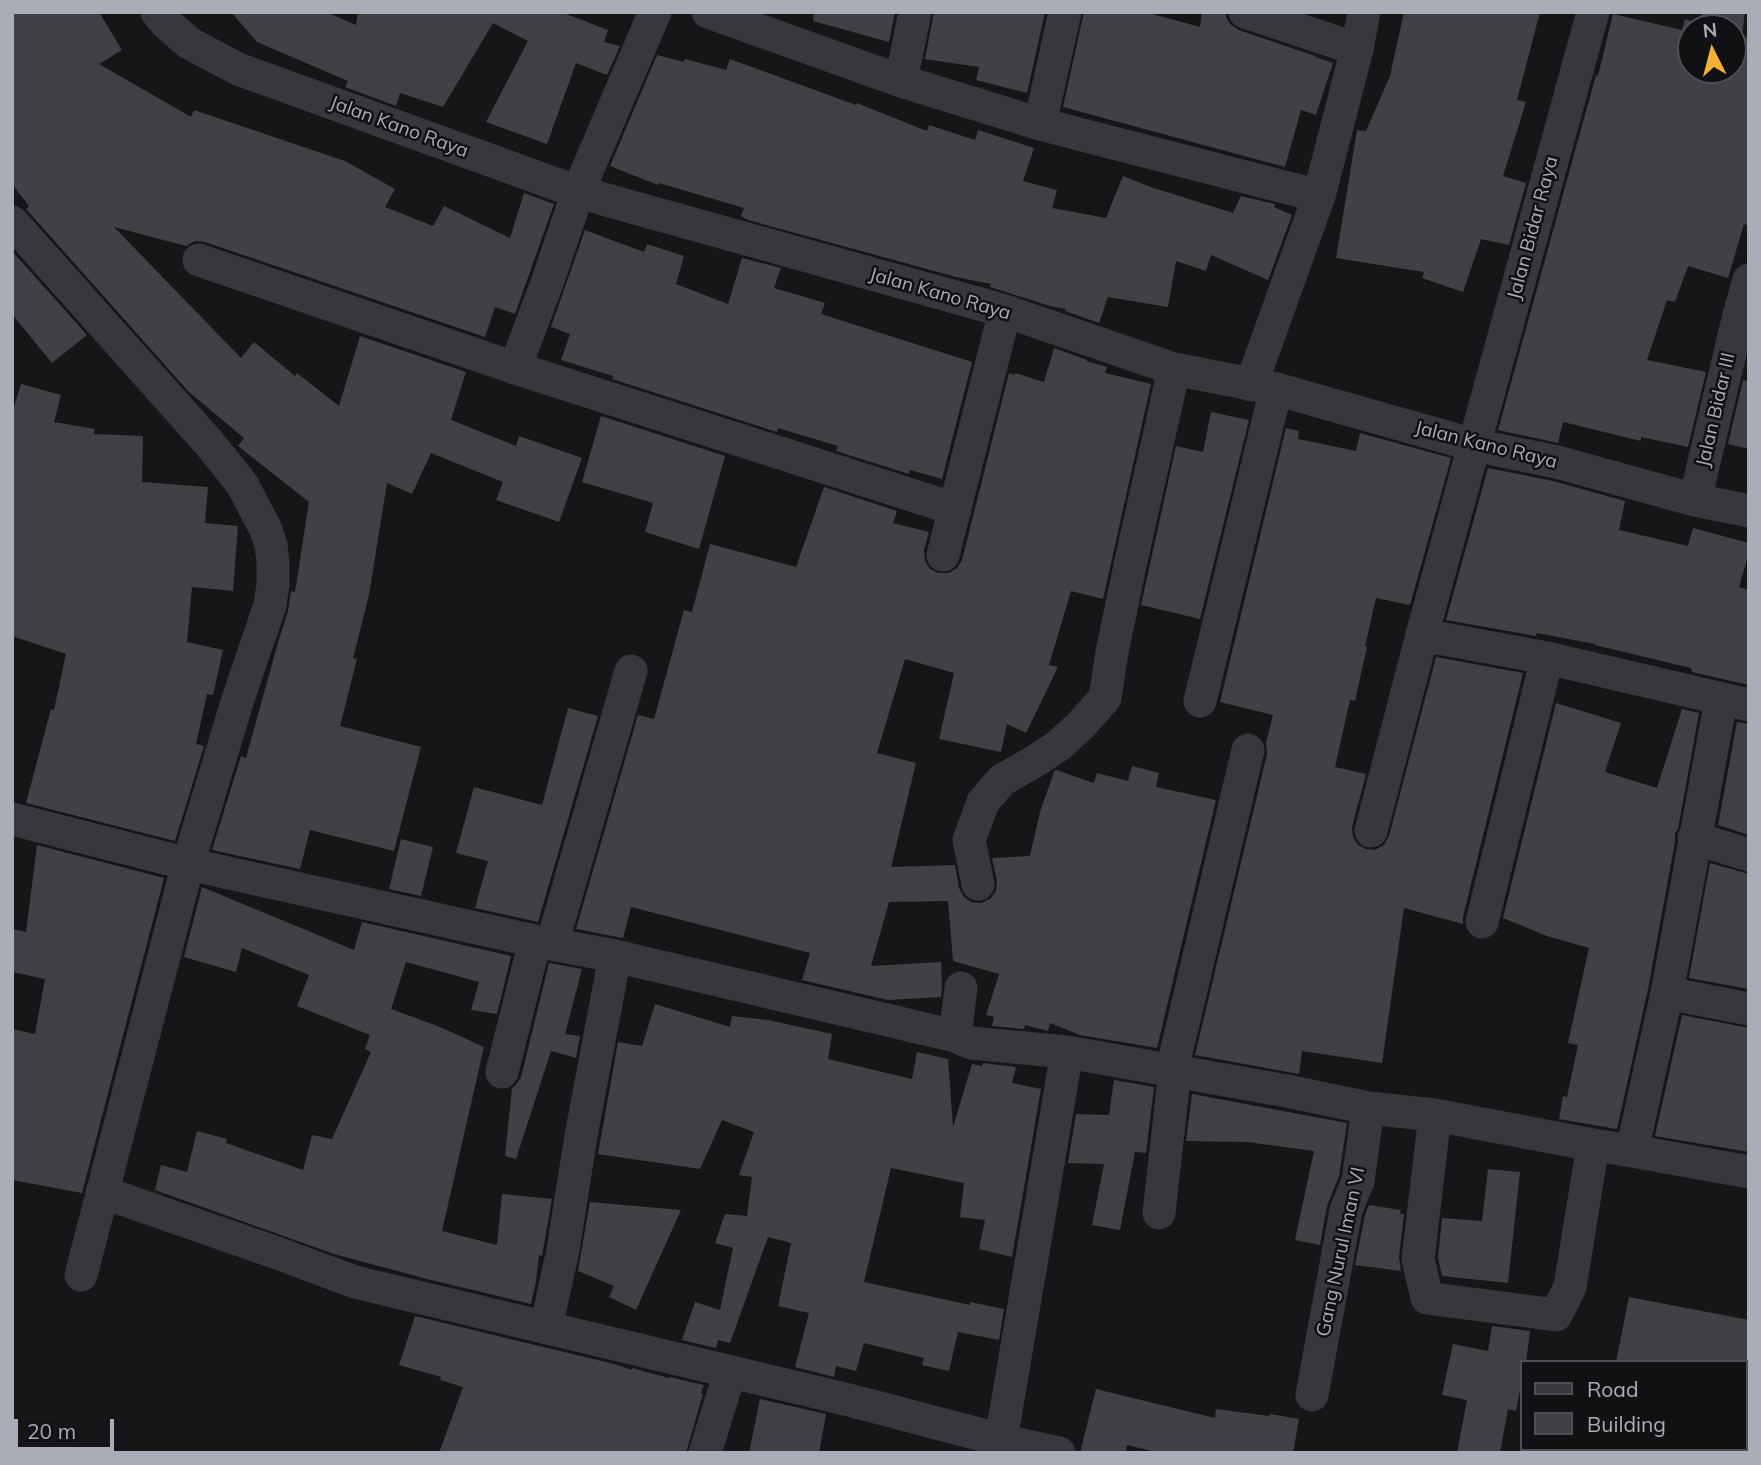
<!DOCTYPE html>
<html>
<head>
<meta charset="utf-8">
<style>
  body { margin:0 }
  #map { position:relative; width:1761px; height:1465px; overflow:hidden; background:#161618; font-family:Mulish,sans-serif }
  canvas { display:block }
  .frame { position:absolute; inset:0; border:14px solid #a8adb8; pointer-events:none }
  .legend { position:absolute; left:1520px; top:1360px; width:228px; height:91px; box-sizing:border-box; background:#111113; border:2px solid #4d4f55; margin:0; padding:9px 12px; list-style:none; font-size:21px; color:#a8adb8 }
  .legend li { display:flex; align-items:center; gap:14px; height:35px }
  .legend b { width:35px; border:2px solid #4d4f55 }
  .north { position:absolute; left:1677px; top:14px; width:70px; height:70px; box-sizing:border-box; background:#111113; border:2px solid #4d4f55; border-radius:50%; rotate:354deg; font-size:19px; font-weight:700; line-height:28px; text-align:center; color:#a8adb8 }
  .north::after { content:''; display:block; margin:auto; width:24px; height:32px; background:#f2b134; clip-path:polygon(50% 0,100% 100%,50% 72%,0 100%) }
  .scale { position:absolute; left:14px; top:1419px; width:100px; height:32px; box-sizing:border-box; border:4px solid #a8adb8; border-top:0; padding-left:9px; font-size:21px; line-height:24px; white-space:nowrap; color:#a8adb8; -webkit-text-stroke:5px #111113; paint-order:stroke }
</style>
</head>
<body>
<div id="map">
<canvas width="1761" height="1465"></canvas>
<div class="frame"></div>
<ul class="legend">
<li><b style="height:9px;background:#37383d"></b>Road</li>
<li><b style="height:19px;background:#404145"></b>Building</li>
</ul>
<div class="north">N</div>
<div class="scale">20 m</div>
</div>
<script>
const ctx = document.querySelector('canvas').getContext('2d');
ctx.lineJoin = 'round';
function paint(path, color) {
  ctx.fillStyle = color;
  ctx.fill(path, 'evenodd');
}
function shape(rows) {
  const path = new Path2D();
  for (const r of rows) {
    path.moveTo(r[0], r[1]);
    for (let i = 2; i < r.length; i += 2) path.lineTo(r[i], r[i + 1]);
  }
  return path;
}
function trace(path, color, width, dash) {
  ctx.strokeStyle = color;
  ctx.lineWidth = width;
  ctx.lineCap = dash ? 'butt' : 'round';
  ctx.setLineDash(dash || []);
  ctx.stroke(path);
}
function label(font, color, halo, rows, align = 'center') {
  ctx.font = font + ' Mulish,sans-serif';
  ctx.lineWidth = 5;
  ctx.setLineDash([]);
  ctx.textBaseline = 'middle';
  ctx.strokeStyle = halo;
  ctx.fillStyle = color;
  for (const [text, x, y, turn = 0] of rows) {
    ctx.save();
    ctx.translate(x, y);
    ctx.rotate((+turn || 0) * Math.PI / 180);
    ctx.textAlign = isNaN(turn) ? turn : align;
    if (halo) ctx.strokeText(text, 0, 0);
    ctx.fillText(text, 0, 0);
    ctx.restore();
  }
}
const building = shape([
  [12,12,99,12,122,50,99,64,191,117,194,110,345,161,395,189,385,207,433,226,444,206,510,238,524,193,554,204,515,314,495,307,485,337,205,242,195,241,186,246,114,227,241,358,254,342,295,376,297,373,339,406,360,336,466,372,451,420,516,446,519,436,582,458,559,522,496,500,503,482,431,453,412,494,387,483,369,595,353,658,357,659,340,726,421,747,394,851,310,830,300,869,212,850,241,756,246,758,277,646,288,611,291,591,295,592,309,502,238,446,244,438,189,392,26,209,29,206,12,184],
  [231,12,326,12,356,25,358,12,561,12,608,30,604,42,620,46,607,75,576,63,547,144,486,122,528,41,493,23,443,107,400,93,396,106,345,87,348,81,257,42],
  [814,12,895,12,889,42,813,21],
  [934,12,1045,12,1027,93,976,80,979,67,925,59],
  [1084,12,1145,12,1200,27,1202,12,1226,12,1226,17,1230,24,1239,30,1315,56,1315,57,1333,63,1316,115,1301,110,1285,167,1063,107],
  [1404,12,1540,12,1517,100,1526,102,1503,176,1526,183,1509,245,1481,239,1463,292,1422,278,1424,272,1336,258,1357,130,1366,131,1390,76],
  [1702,12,1745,12,1742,36,1749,38,1749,226,1744,224,1728,278,1688,266,1675,302,1667,300,1647,360,1706,372,1688,447,1641,437,1641,441,1563,422,1558,443,1498,430,1596,75,1598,76,1613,14,1682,30,1685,19,1700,24],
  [1691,28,1733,28,1733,70,1691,70],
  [657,55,684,62,685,59,726,70,730,59,856,105,857,103,927,131,929,125,975,140,978,130,1034,148,1023,181,1057,190,1052,208,1106,218,1123,176,1151,187,1233,213,1241,196,1275,204,1274,207,1292,215,1268,280,1211,255,1206,271,1176,261,1168,307,1108,297,1099,323,1065,311,1066,309,1050,306,990,287,991,284,956,277,748,220,741,216,744,208,659,183,658,185,610,166],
  [585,230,644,252,647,244,684,256,676,284,728,304,742,258,781,268,774,288,825,303,821,314,972,362,942,479,910,470,909,474,836,451,838,446,778,428,777,432,612,379,613,376,561,360,570,334,551,327],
  [12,251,87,335,52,363,12,314],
  [1054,348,1087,360,1086,361,1107,367,1105,373,1151,384,1103,599,1071,591,1049,665,1058,667,1026,733,1007,724,1001,752,939,739,954,673,905,659,877,753,916,763,891,867,955,865,959,888,964,897,971,902,981,903,990,899,996,891,997,881,992,858,1030,856,1040,812,1054,772,1056,770,1094,783,1097,773,1128,781,1132,766,1159,773,1156,787,1216,800,1157,1048,1080,1035,1050,1023,1048,1031,1025,1025,1024,1029,992,1026,994,1017,986,1015,999,974,953,961,948,901,889,902,871,966,941,962,942,984,941,997,888,1000,802,980,810,953,631,907,623,938,576,929,638,715,654,719,684,610,692,612,710,544,796,567,824,487,897,511,893,523,929,532,924,550,925,561,930,569,938,573,949,573,957,568,962,560,1009,373,1015,375,1015,373,1044,382],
  [1743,380,1749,381,1749,449,1728,444],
  [21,384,61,395,54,422,95,429,94,434,143,436,142,482,208,487,205,523,238,526,233,591,192,587,187,642,223,650,213,695,207,694,196,744,204,746,175,841,26,803,51,709,54,710,66,654,12,636,12,413],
  [1211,412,1249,420,1200,619,1141,605,1176,446,1203,452],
  [601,416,725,456,699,549,645,532,653,503,582,482],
  [1286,428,1299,431,1298,439,1356,451,1360,433,1451,458,1410,605,1376,598,1365,646,1367,647,1355,701,1350,700,1335,767,1366,774,1352,827,1353,837,1358,845,1366,849,1375,850,1384,845,1389,836,1436,657,1523,673,1463,917,1463,924,1404,908,1382,1063,1302,1051,1299,1074,1195,1055,1267,754,1266,743,1273,715,1220,702],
  [1488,468,1553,481,1625,501,1619,530,1688,546,1693,528,1749,543,1749,552,1739,587,1749,590,1749,685,1692,672,1691,668,1595,645,1595,644,1537,633,1536,636,1446,620],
  [1556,703,1621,723,1605,772,1657,788,1682,709,1699,713,1678,829,1675,833,1675,842,1648,989,1617,1129,1559,1119,1563,1096,1567,1097,1578,1045,1568,1043,1589,948,1547,936,1503,918],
  [568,708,598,716,538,922,475,908,488,861,456,853,474,787,542,805],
  [1737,722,1749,724,1749,835,1718,825],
  [401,839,433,847,421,896,389,889],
  [37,845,164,878,82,1193,12,1180,12,1029,35,1034,45,979,12,972,12,929,26,932],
  [1710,863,1749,874,1749,989,1689,978],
  [202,887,354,950,362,922,511,956,497,1014,471,1010,479,982,406,962,391,1009,440,1027,484,1047,442,1231,497,1245,502,1194,552,1199,542,1256,539,1255,536,1281,531,1304,427,1279,334,1254,155,1190,161,1165,187,1172,197,1131,227,1139,226,1143,303,1170,312,1135,332,1139,371,1052,365,1049,370,1035,297,1006,309,975,242,948,236,972,184,957],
  [549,963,582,969,565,1034,580,1036,576,1058,551,1051,516,1159,505,1156,512,1088,516,1085,521,1077],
  [655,1004,730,1027,732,1016,768,1020,832,1034,828,1059,912,1079,917,1052,948,1059,953,1127,972,1064,982,1066,983,1063,1016,1067,1012,1083,1041,1089,1012,1257,979,1249,985,1220,960,1217,964,1183,891,1168,864,1282,970,1305,970,1302,1004,1309,999,1340,958,1332,949,1371,922,1365,924,1358,864,1343,856,1371,836,1366,834,1377,795,1367,809,1313,778,1306,791,1243,768,1237,730,1343,718,1340,716,1348,682,1340,695,1302,720,1310,733,1248,715,1243,725,1214,747,1216,752,1177,739,1175,754,1132,722,1120,700,1169,598,1154,618,1042,642,1046],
  [1682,1015,1749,1028,1749,1152,1655,1136],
  [1114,1080,1154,1087,1146,1153,1135,1152,1120,1230,1092,1225,1104,1164,1068,1163,1076,1114,1109,1115],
  [1192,1094,1347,1123,1339,1176,1327,1206,1320,1245,1295,1240,1314,1151,1247,1142,1186,1141],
  [1488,1169,1520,1172,1508,1283,1442,1276,1438,1258,1442,1218,1482,1221],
  [590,1202,681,1210,636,1310,609,1297,614,1286,578,1271],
  [1369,1205,1401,1210,1400,1214,1404,1214,1399,1257,1401,1271,1355,1265,1365,1215],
  [1629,1297,1749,1320,1749,1362,1616,1362],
  [415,1316,618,1365,631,1370,632,1368,669,1378,669,1377,704,1385,701,1393,703,1394,686,1453,439,1453,463,1387,440,1380,441,1377,399,1365],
  [1492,1326,1530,1331,1526,1362,1521,1362,1521,1384,1516,1411,1508,1409,1500,1453,1457,1453,1467,1400,1442,1395,1453,1344,1488,1351],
  [1096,1389,1215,1418,1216,1409,1269,1416,1270,1414,1299,1419,1293,1453,1160,1453,1127,1445,1126,1453,1080,1453],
  [760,1399,826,1414,819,1453,749,1453]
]);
const minor = shape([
  [157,12,166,23,189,43,238,69,578,192,1005,311,1174,369,1276,389,1474,445,1557,462,1695,500,1749,511],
  [708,12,901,81,1040,124,1319,196],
  [1245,12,1357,49],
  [901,81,915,12],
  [1040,124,1065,12],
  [12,222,209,443,242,484,266,530,271,545,273,563,273,584,270,605,238,699,188,864,81,1275],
  [199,260,515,368,955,509],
  [515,368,547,283,578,192,655,12],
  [1251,385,1319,196,1357,49,1364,12],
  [1695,500,1739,315,1749,280],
  [943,555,1005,311],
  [1422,635,1547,658,1749,705],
  [1200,701,1276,389],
  [12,819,188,864,535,941,615,956,955,1036,971,1043,1067,1052,1287,1091,1368,1108,1435,1115,1593,1145,1632,1151,1749,1172],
  [1371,831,1422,635,1593,12],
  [1694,838,1749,855],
  [978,884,969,840,983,802,1002,780,1032,763,1058,746,1080,726,1105,698,1112,652,1131,561,1174,369],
  [1482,922,1547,658],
  [552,944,631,671],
  [1667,993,1749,1009],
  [955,1036,961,988],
  [1172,1070,1248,750],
  [502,1072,535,941],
  [1435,1115,1418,1259,1427,1298,1556,1315,1570,1287,1593,1145],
  [1632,1151,1667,993,1721,700],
  [102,1192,277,1253,355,1282,853,1401,1001,1440,1059,1453],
  [1159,1213,1175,1070],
  [546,1328,563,1250,581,1136,615,956],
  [1312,1395,1346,1210,1358,1181,1368,1108],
  [1001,1440,1067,1052],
  [705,1453,730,1372]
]);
const streetNames = [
  ["Jalan Kano Raya",399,127,20],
  ["Jalan Bidar Raya",1533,228,-75],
  ["Jalan Kano Raya",940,294,16],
  ["Jalan Bidar III",1716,410,-77],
  ["Jalan Kano Raya",1486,445,14],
  ["Gang Nurul Iman VI",1341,1252,-78]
];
paint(building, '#404145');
trace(minor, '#37383d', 33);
label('19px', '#a8adb8', '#111113', streetNames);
</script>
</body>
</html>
